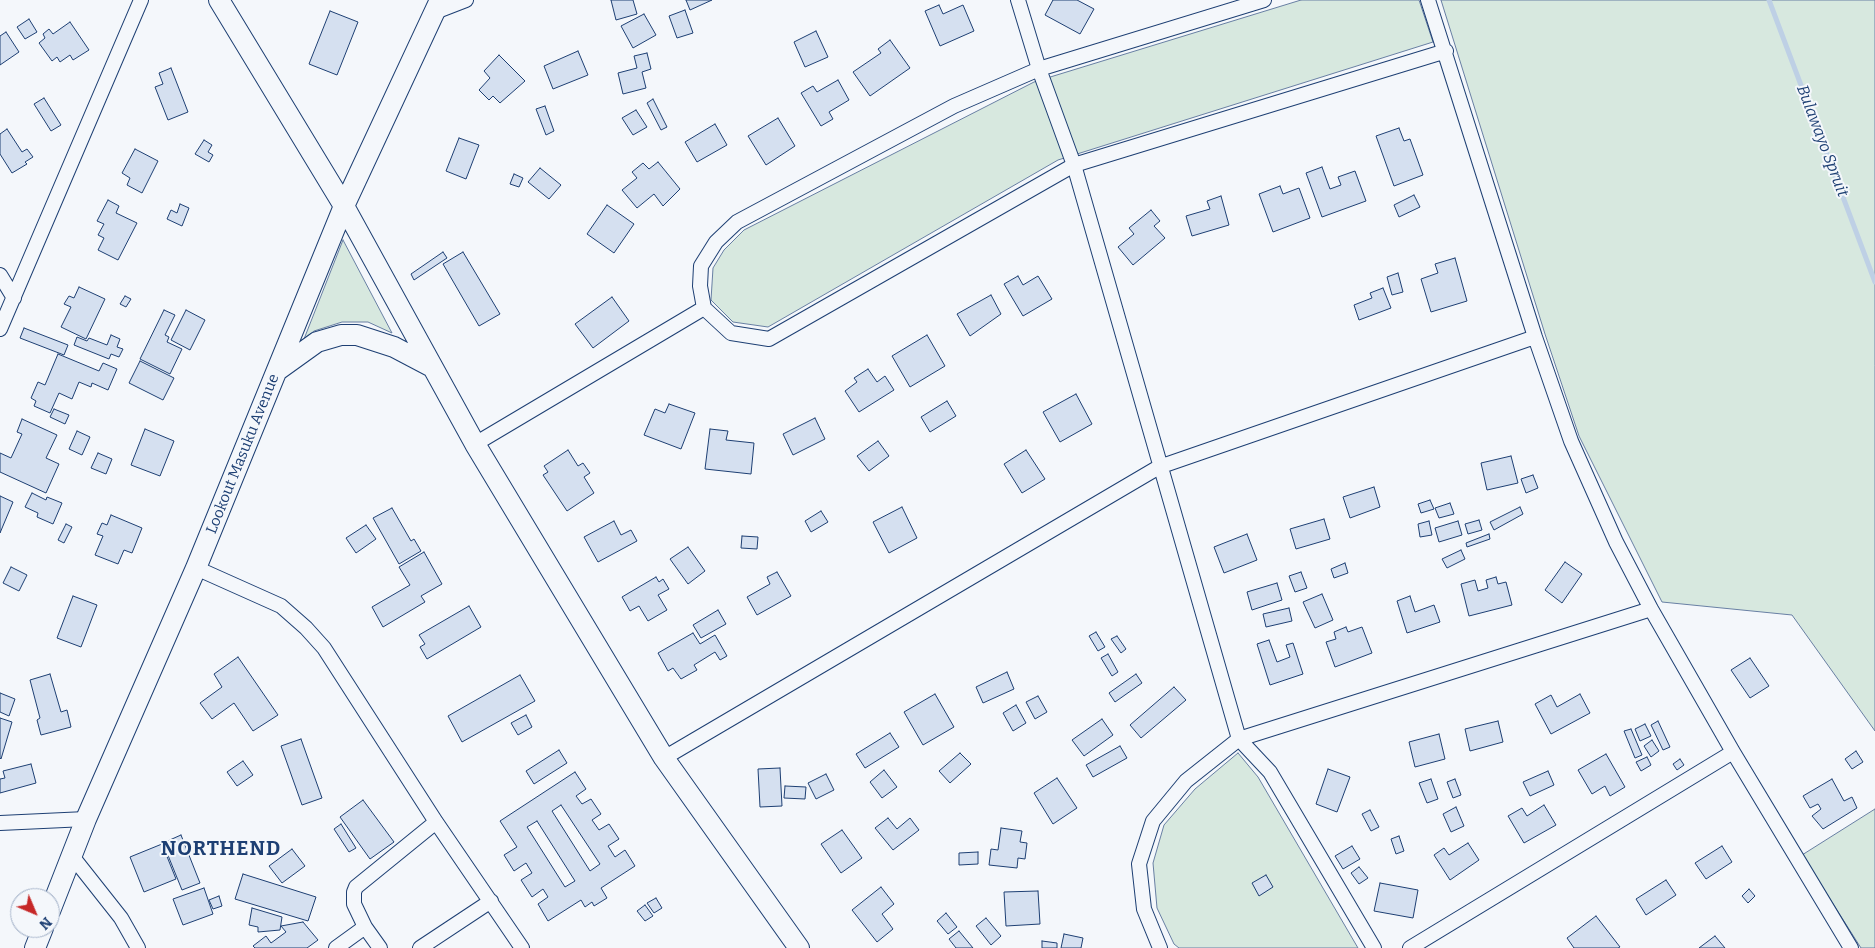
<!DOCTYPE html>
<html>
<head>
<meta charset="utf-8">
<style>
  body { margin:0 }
  #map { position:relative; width:1875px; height:948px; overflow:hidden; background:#f4f7fb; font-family:Bitter,serif }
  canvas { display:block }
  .north { position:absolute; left:10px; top:888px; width:50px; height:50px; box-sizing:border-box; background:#f4f7fb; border:1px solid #9eadc5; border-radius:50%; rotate:135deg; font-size:14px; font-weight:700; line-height:20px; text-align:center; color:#1d3f73 }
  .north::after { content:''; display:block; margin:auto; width:18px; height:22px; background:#c62828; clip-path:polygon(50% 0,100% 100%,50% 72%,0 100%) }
</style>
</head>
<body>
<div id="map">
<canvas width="1875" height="948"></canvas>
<div class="north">N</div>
</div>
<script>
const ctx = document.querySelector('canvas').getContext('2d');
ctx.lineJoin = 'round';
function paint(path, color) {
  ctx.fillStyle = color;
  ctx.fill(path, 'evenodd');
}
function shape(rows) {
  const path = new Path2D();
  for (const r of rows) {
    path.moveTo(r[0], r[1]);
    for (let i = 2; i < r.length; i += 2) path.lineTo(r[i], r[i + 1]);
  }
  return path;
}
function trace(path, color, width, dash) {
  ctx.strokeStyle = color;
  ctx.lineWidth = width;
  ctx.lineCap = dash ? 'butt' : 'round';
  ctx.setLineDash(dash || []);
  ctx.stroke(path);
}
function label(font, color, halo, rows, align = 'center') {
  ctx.font = font + ' Bitter,serif';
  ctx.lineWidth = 4;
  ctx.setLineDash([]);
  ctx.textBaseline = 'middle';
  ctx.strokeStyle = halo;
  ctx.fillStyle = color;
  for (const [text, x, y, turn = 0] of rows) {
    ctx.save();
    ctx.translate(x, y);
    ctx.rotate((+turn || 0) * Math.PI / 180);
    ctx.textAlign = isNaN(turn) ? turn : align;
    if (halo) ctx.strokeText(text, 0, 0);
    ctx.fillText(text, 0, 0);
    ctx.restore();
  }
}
const green = shape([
  [1301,0,1419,0,1433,42,1058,160,768,327,733,322,711,300,713,268,724,250,744,230,1034,82,1301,0],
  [1441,0,1875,0,1875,731,1792,615,1662,602,1579,436,1545,334,1441,0],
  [343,240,392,333,368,322,342,322,314,331,304,339,343,240],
  [1238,753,1258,777,1358,948,1179,948,1174,944,1157,908,1153,863,1164,825,1195,789,1238,753],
  [1875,809,1875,948,1861,948,1802,855,1875,809]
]);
const stream = shape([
  [1769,0,1875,282]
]);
const building = shape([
  [611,0,633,0,637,14,616,20,611,0],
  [686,0,712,0,690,10,686,0],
  [1053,0,1077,0,1094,9,1080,34,1045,15,1053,0],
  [939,5,943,14,963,5,974,31,940,46,925,11,939,5],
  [685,10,693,33,677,38,669,16,685,10],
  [330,11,358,22,337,75,309,64,330,11],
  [644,14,656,35,633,48,621,26,644,14],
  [29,19,37,32,25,39,17,27,29,19],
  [70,22,89,50,73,60,70,55,60,62,57,57,52,61,39,43,45,38,43,34,49,29,53,34,70,22],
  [816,31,828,57,805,67,794,42,816,31],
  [6,32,19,52,0,65,0,36,6,32],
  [890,40,910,68,870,96,853,72,881,53,878,49,890,40],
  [578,51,588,75,553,89,544,66,578,51],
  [647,53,651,69,642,72,646,88,623,94,618,73,637,68,634,56,647,53],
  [499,55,525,81,500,103,493,96,489,100,479,90,490,78,484,71,499,55],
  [171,68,188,112,168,120,155,87,163,84,159,73,171,68],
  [838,80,849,100,829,112,833,119,821,126,801,93,813,86,817,92,838,80],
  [44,98,61,125,51,131,34,104,44,98],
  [653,99,667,127,661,130,647,103,653,99],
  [545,106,554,131,546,135,536,109,545,106],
  [636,110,647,127,633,135,622,118,636,110],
  [778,118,795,146,766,165,748,136,778,118],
  [715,124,727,145,697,162,685,142,715,124],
  [1399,128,1404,141,1410,139,1423,175,1394,186,1376,136,1399,128],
  [7,129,22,152,27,149,33,157,25,162,27,164,12,173,0,154,0,134,7,129],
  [459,138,479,145,466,179,446,171,459,138],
  [204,140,212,145,208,152,213,155,209,162,195,154,204,140],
  [135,149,158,161,142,193,127,185,130,178,122,173,135,149],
  [658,162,680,189,663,206,654,194,637,208,622,190,637,178,632,172,643,163,649,169,658,162],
  [1322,167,1330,189,1341,185,1338,177,1355,171,1366,201,1322,217,1306,173,1322,167],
  [540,168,561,185,549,199,528,182,540,168],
  [514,174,523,178,519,187,510,184,514,174],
  [1280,186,1283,194,1299,188,1310,218,1273,232,1259,194,1280,186],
  [1414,195,1420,207,1399,217,1394,205,1414,195],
  [1221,196,1229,225,1192,236,1186,216,1210,209,1207,201,1221,196],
  [108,200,119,206,116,213,137,223,118,260,98,250,104,238,98,235,104,224,97,221,108,200],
  [180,204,189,208,182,226,167,219,171,210,177,213,180,204],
  [607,205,634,224,614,253,587,234,607,205],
  [1151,210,1160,221,1154,226,1165,238,1133,265,1118,247,1134,234,1129,228,1151,210],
  [443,252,447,258,414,280,411,274,443,252],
  [463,252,500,314,479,326,443,264,463,252],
  [1455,258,1467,301,1431,312,1421,279,1438,273,1435,264,1455,258],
  [1398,273,1403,292,1392,295,1387,277,1398,273],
  [1018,276,1023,285,1038,276,1052,299,1023,316,1004,284,1018,276],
  [79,287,105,299,86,339,61,327,71,307,64,304,69,296,74,298,79,287],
  [1383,288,1391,308,1359,320,1354,305,1372,298,1370,293,1383,288],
  [991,295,1001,314,970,336,957,314,991,295],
  [125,296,131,299,126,307,120,304,125,296],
  [612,297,629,321,593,348,575,324,612,297],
  [164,310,175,315,165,335,169,337,167,342,182,349,170,374,140,359,164,310],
  [186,310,205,320,190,350,171,340,186,310],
  [24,328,68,345,64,355,20,338,24,328],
  [111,335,120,339,117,347,123,349,119,357,111,354,109,359,74,345,77,337,87,341,89,338,107,345,111,335],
  [927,335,945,366,910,387,892,356,927,335],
  [58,354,99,371,103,363,117,369,108,390,92,383,91,387,79,382,72,399,59,393,50,413,34,406,36,401,31,398,38,382,45,385,58,354],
  [140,361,174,378,163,400,129,383,140,361],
  [868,369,877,382,885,376,894,390,859,412,845,391,857,382,854,378,868,369],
  [1076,394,1092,424,1060,442,1043,412,1076,394],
  [947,401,956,416,930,432,921,417,947,401],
  [669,404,695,413,681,449,644,435,655,409,665,413,669,404],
  [54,409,69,415,65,424,50,417,54,409],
  [815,418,825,439,793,455,783,434,815,418],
  [22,419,57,435,46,458,59,464,46,493,0,472,0,453,11,458,22,434,17,432,22,419],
  [145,429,174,441,160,476,131,465,145,429],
  [710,429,728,431,726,440,754,443,751,474,705,469,710,429],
  [77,431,90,437,82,455,69,449,77,431],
  [878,441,889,456,869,471,857,456,878,441],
  [568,450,578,466,583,463,590,473,584,477,594,493,567,511,543,475,548,472,544,466,568,450],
  [1026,450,1045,479,1022,493,1004,464,1026,450],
  [98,453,112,459,106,474,91,468,98,453],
  [1511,456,1518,483,1487,490,1481,463,1511,456],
  [1533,475,1538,488,1526,493,1521,479,1533,475],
  [1374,487,1380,507,1350,518,1343,497,1374,487],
  [32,493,46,500,47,497,62,503,53,524,37,517,38,513,25,507,32,493],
  [0,496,13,502,0,533,0,496],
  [1430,500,1434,509,1421,513,1418,504,1430,500],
  [1450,503,1454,514,1439,518,1435,508,1450,503],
  [902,507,917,538,889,553,873,522,902,507],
  [1520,507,1523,514,1494,530,1490,522,1520,507],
  [392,508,411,541,414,539,421,551,399,564,373,518,392,508],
  [821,511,828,522,811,532,805,521,821,511],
  [111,515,142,528,132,553,124,550,118,564,95,555,103,536,97,534,102,523,107,525,111,515],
  [1324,519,1330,539,1296,549,1290,529,1324,519],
  [1479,520,1482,530,1468,534,1465,524,1479,520],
  [614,521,621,535,631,530,637,541,598,562,584,537,614,521],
  [1429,521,1432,535,1420,537,1418,524,1429,521],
  [1458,521,1462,535,1439,542,1435,528,1458,521],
  [66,524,72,527,64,543,58,540,66,524],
  [366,525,376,539,356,553,346,538,366,525],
  [1247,534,1257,560,1224,573,1214,547,1247,534],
  [1489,534,1490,539,1467,547,1466,543,1489,534],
  [742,536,758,537,757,549,741,548,742,536],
  [688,547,705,571,688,584,670,559,688,547],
  [1461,550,1465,559,1447,568,1442,559,1461,550],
  [424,552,442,584,421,596,425,602,383,627,372,607,410,585,399,567,424,552],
  [1565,562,1582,574,1562,603,1545,590,1565,562],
  [1345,563,1348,573,1334,578,1331,569,1345,563],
  [11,567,27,575,19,591,3,583,11,567],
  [777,572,791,596,757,615,747,597,770,584,767,577,777,572],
  [1301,572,1307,588,1295,592,1289,576,1301,572],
  [656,577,659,582,663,579,669,589,658,595,667,610,648,621,639,606,630,611,622,597,656,577],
  [1496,577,1498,584,1506,582,1512,605,1469,616,1461,584,1475,580,1478,591,1488,588,1486,580,1496,577],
  [1277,583,1282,600,1252,610,1247,592,1277,583],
  [1322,594,1333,620,1315,628,1303,602,1322,594],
  [73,596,97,605,81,647,57,638,73,596],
  [1410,596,1415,612,1434,605,1440,622,1407,633,1397,601,1410,596],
  [469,606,481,627,427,659,420,647,425,644,419,635,469,606],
  [1289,608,1292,621,1266,627,1263,614,1289,608],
  [718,610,726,624,701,638,693,625,718,610],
  [1346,627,1348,632,1362,627,1372,653,1335,667,1326,642,1336,639,1334,632,1346,627],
  [1096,632,1105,647,1098,651,1089,636,1096,632],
  [693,633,700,644,715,635,727,656,720,660,715,652,694,665,697,670,681,679,673,668,668,671,658,653,693,633],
  [1117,636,1126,649,1121,653,1111,639,1117,636],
  [1269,640,1277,662,1290,657,1286,645,1293,643,1303,674,1270,685,1257,644,1269,640],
  [1108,654,1118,672,1112,676,1101,658,1108,654],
  [238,657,278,715,253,731,234,703,212,719,200,703,222,687,214,674,238,657],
  [1750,658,1769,686,1750,698,1731,670,1750,658],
  [1007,672,1014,689,983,703,976,687,1007,672],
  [50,674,61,712,67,710,71,727,41,735,37,720,40,718,30,680,50,674],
  [1136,674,1142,683,1115,702,1109,693,1136,674],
  [520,675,535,701,462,742,448,716,520,675],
  [1174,687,1186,700,1141,738,1130,725,1174,687],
  [0,693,15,699,9,716,0,712,0,693],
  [935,694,954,727,923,745,904,712,935,694],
  [1580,694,1590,713,1551,734,1535,704,1551,695,1557,707,1580,694],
  [1038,696,1047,712,1035,719,1026,702,1038,696],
  [1016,705,1026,723,1013,731,1003,713,1016,705],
  [526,715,532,727,518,735,511,723,526,715],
  [0,718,12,722,1,759,0,758,0,718],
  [1102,719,1113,735,1084,756,1072,740,1102,719],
  [1498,721,1503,742,1470,751,1465,729,1498,721],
  [1658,721,1670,747,1663,750,1651,725,1658,721],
  [1645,724,1651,736,1640,741,1635,729,1645,724],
  [1631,729,1642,755,1635,758,1624,731,1631,729],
  [890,733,899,747,865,768,856,754,890,733],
  [1439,734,1445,759,1415,767,1409,742,1439,734],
  [301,739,322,798,302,805,281,746,301,739],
  [1652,740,1659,751,1651,757,1644,746,1652,740],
  [1120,746,1127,758,1093,777,1086,765,1120,746],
  [559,750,567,763,534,784,526,771,559,750],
  [1856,751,1863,762,1852,769,1845,759,1856,751],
  [960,753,971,764,950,783,939,771,960,753],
  [1606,754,1625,787,1610,796,1605,786,1592,794,1578,770,1606,754],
  [1647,757,1651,765,1641,771,1636,762,1647,757],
  [1680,759,1684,765,1677,770,1673,764,1680,759],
  [243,761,253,775,237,786,227,772,243,761],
  [31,764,36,783,0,793,0,779,5,778,3,771,31,764],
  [780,768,782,806,760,807,758,769,780,768],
  [1328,769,1350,777,1337,812,1316,804,1328,769],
  [884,770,897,787,882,798,870,782,884,770],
  [1548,771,1554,785,1530,796,1523,782,1548,771],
  [575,772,586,789,576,796,582,804,591,799,601,814,592,820,599,830,609,824,619,839,608,846,615,857,625,850,635,866,601,888,607,898,594,906,592,902,585,907,581,900,548,921,538,904,548,897,543,889,532,897,521,880,532,873,526,863,514,871,504,855,517,847,500,821,575,772],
  [561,805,600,864,590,871,552,811,561,805],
  [537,821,575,881,565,887,527,827,537,821],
  [826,774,834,790,816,799,808,783,826,774],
  [1057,778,1077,808,1053,824,1034,793,1057,778],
  [1431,779,1438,799,1427,803,1419,783,1431,779],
  [1455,779,1461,795,1453,798,1447,782,1455,779],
  [1832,779,1844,801,1852,797,1857,808,1823,829,1812,816,1821,809,1818,804,1810,808,1803,796,1832,779],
  [785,786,806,787,805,799,784,798,785,786],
  [363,800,394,842,370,859,340,817,363,800],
  [1544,805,1556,825,1524,843,1508,816,1522,808,1527,816,1544,805],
  [1456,807,1464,826,1451,832,1443,814,1456,807],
  [1370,810,1379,827,1371,831,1362,814,1370,810],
  [888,818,897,829,910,818,919,830,893,850,875,828,888,818],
  [341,824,356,848,349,852,334,829,341,824],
  [1001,828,1022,831,1020,842,1027,843,1025,859,1018,858,1017,868,989,865,991,849,998,850,1001,828],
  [842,830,862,858,841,873,821,844,842,830],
  [181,835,200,883,182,890,163,843,181,835],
  [1399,836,1404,851,1396,854,1391,839,1399,836],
  [1468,843,1479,860,1450,880,1434,855,1444,848,1449,855,1468,843],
  [162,844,176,879,144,892,130,857,162,844],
  [1352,846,1360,859,1343,869,1335,856,1352,846],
  [1722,846,1732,862,1706,879,1695,863,1722,846],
  [292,849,305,866,282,883,269,866,292,849],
  [978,852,978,864,959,865,959,853,978,852],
  [1359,867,1368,878,1359,884,1351,873,1359,867],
  [243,874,316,897,308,921,235,899,243,874],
  [1266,875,1273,887,1259,896,1252,883,1266,875],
  [1666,880,1676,895,1646,915,1636,899,1666,880],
  [1380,883,1418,890,1413,918,1374,911,1380,883],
  [881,887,894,904,882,914,893,929,877,942,852,910,881,887],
  [204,888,213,914,183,925,173,899,204,888],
  [1749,889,1755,896,1748,903,1742,896,1749,889],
  [1038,891,1040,924,1006,926,1004,892,1038,891],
  [219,896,222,906,213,909,209,900,219,896],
  [656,898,662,908,654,913,647,903,656,898],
  [645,905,653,916,645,921,637,911,645,905],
  [252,908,282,917,280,930,258,932,258,927,249,925,252,908],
  [946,913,957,927,948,934,937,921,946,913],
  [1596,916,1620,947,1618,948,1574,948,1567,938,1596,916],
  [986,918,1001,936,991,945,976,926,986,918],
  [303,922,318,940,307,948,255,948,253,946,266,936,271,943,286,932,281,926,303,922],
  [959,931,973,948,956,948,949,939,959,931],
  [1064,934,1083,938,1081,948,1061,948,1064,934],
  [1715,936,1725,948,1699,948,1715,936],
  [1042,941,1057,943,1057,948,1042,948,1042,941]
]);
const street = shape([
  [1018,0,1039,69,1074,165,1239,739,1270,772,1374,948],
  [1264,0,1039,69,954,106,737,222,716,242,701,266,700,286,704,308,731,333,769,339,1074,165,1446,51],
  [1428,0,1535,337,1571,441,1616,542,1651,609,1733,752,1851,948],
  [435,12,466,0],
  [0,275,14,298],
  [0,329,141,0],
  [475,444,704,308],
  [196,568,281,606,306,628,324,648,436,822,522,948],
  [664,758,1159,467,1535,337],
  [0,823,86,819],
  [72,856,121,918,138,948],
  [336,948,365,927],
  [380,948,365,927,354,904,354,892,356,887,436,822],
  [420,948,491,901],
  [1160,948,1144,909,1139,864,1153,821,1186,781,1239,739,1651,609],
  [1410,948,1733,752]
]);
const secondary = shape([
  [219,0,344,206,475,444,664,758,799,948],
  [278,370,317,342,341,335,357,335,394,347,432,367],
  [50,911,86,819,196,568,344,206,440,0],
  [35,948,43,928]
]);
const streetNames = [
  ["Lookout Masuku Avenue",243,454,-68]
];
const waterNames = [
  ["Bulawayo Spruit",1822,141,69]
];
const districtNames = [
  ["NORTHEND",221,849]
];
paint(green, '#d7e8df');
trace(green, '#687fa3', 1);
trace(stream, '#bed0e5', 5);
paint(building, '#d5e0f0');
trace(building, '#1d3f73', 1);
trace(street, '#1d3f73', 16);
trace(secondary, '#1d3f73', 22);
trace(street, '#f4f7fb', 14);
trace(secondary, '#f4f7fb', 20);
label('15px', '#1d3f73', '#f4f7fb', streetNames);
label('italic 16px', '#1d3f73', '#f4f7fb', waterNames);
ctx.letterSpacing = '1px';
label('bold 20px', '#1d3f73', '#f4f7fb', districtNames);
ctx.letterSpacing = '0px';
</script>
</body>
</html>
